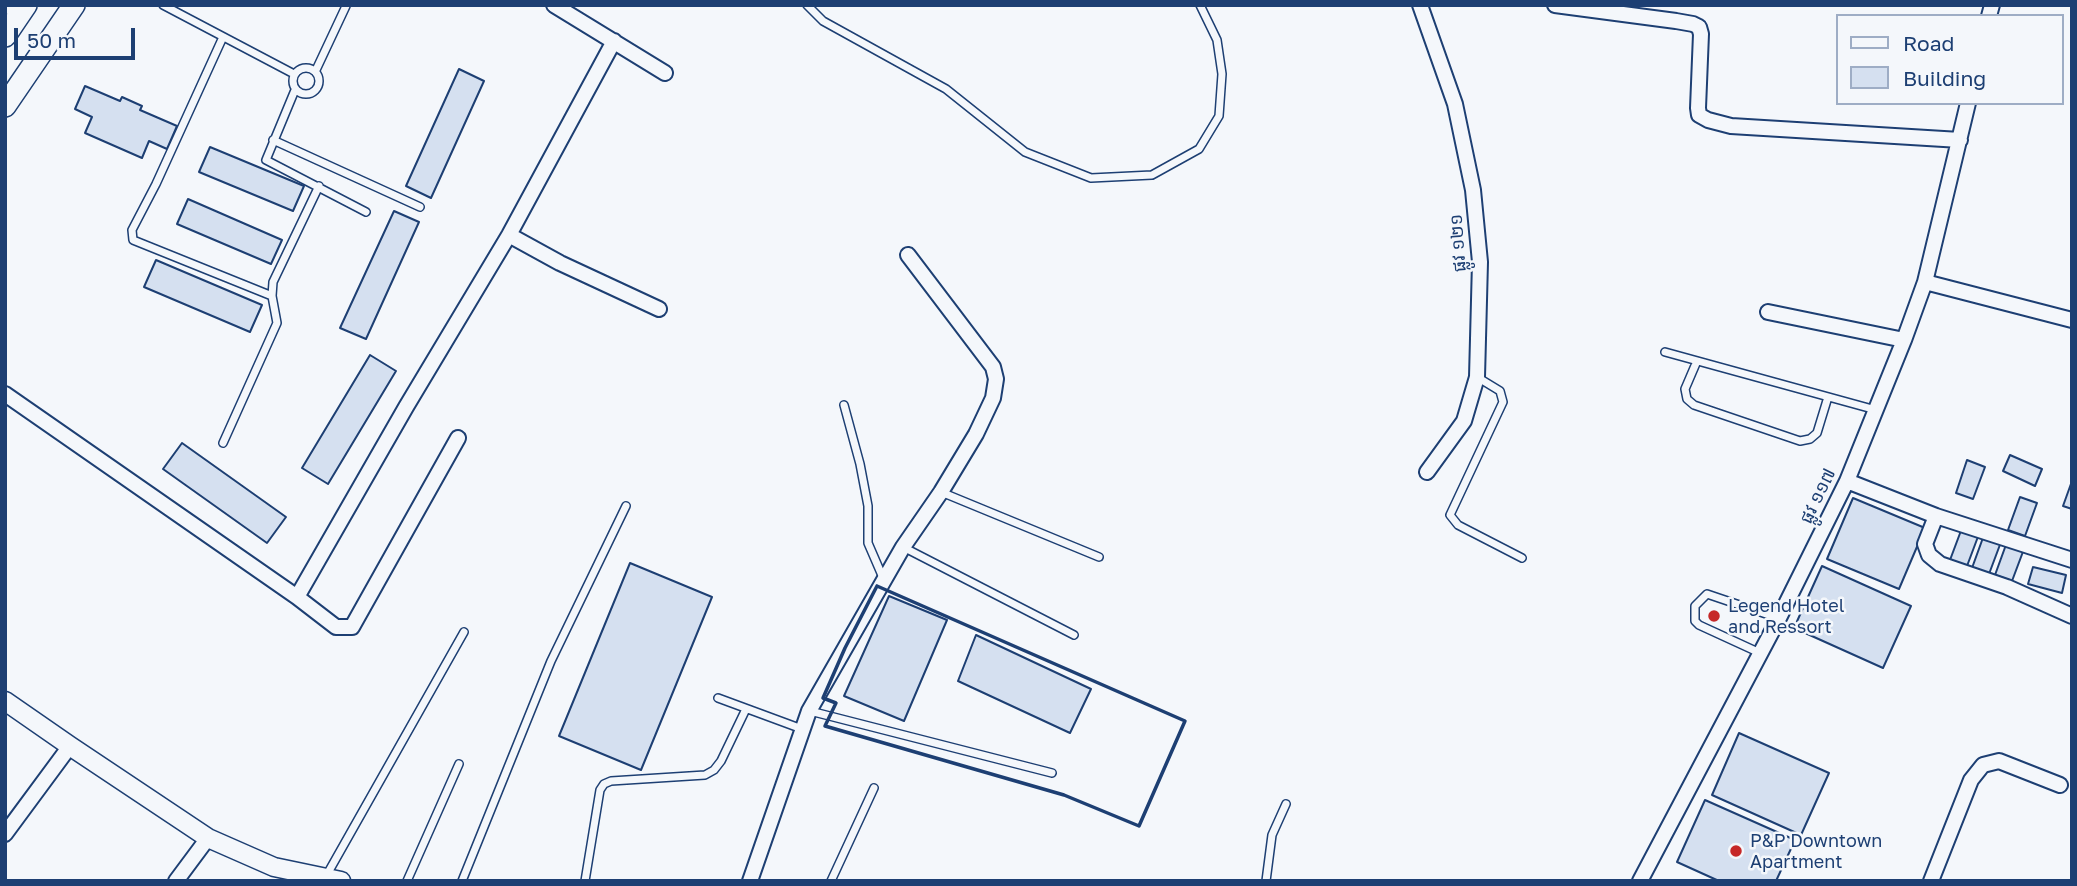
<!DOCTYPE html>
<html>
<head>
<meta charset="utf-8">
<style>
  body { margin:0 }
  #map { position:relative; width:2077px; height:886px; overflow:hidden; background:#f4f7fb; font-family:"Golos Text",sans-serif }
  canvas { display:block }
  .frame { position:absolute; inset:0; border:7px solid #1d3f73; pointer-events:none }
  .legend { position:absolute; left:1836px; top:14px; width:228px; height:91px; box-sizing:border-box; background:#f4f7fb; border:2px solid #9eadc5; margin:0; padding:9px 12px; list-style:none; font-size:21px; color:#1d3f73 }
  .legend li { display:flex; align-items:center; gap:14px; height:35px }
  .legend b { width:35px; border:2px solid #9eadc5 }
  .scale { position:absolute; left:14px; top:28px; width:121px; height:32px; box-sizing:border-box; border:4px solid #1d3f73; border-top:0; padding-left:9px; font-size:21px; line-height:24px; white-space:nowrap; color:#1d3f73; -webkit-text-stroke:5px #f4f7fb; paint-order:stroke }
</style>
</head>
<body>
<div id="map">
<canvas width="2077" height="886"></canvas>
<div class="frame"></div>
<ul class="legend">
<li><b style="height:9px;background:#f4f7fb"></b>Road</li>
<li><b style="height:19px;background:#d5e0f0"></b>Building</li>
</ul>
<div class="scale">50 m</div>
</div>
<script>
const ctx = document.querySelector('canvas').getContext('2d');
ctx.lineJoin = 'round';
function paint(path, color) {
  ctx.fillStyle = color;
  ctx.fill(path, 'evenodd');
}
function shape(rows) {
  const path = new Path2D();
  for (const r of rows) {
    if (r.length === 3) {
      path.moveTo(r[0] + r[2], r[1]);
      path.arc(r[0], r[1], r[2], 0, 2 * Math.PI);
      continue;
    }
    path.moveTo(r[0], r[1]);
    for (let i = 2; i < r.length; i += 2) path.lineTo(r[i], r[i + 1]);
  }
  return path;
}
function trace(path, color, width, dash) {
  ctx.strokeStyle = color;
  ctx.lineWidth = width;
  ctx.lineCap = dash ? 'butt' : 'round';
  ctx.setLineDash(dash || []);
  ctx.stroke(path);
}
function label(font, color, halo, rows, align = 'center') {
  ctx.font = font + ' "Golos Text","Noto Sans Khmer",sans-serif';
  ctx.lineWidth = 5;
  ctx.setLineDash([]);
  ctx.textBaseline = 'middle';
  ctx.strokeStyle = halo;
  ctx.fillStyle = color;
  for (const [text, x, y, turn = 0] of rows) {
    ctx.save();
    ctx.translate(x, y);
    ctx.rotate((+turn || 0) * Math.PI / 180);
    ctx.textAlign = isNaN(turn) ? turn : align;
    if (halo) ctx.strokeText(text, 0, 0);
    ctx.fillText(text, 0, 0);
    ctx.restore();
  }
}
const building = shape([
  [459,69,484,81,431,198,406,186,459,69],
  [85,86,120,101,122,97,142,106,140,110,177,126,167,149,149,141,142,158,85,133,92,117,75,109,85,86],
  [210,147,304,186,293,211,199,172,210,147],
  [188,199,282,240,271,264,177,224,188,199],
  [394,211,419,222,366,339,340,328,394,211],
  [156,260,262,305,250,332,144,287,156,260],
  [370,355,396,371,328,484,302,468,370,355],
  [182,443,286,517,267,543,163,469,182,443],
  [2010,455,2042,469,2035,486,2003,471,2010,455],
  [1967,460,1985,467,1973,499,1956,493,1967,460],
  [2072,481,2072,509,2063,506,2072,481],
  [2020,497,2037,503,2025,536,2008,530,2020,497],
  [1853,498,1925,528,1899,589,1827,559,1853,498],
  [1962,528,1979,534,1967,566,1950,560,1962,528],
  [1984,535,2001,542,1989,574,1972,568,1984,535],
  [2007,542,2024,549,2012,581,1995,575,2007,542],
  [630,563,712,597,641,770,559,736,630,563],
  [1822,566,1911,606,1883,668,1794,628,1822,566],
  [2033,567,2066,575,2062,593,2028,584,2033,567],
  [889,596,947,620,904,721,844,696,889,596],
  [976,635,1091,689,1070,733,958,681,976,635],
  [1739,733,1829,773,1801,835,1712,795,1739,733],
  [1705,800,1795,840,1776,881,1719,881,1677,862,1705,800]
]);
const service = shape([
  [163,5,294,74],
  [807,5,823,21,946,89,1025,152,1091,178,1152,175,1199,149,1219,116,1222,74,1217,40,1200,5],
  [223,37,156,184,132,230,133,240,272,296],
  [306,81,13],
  [316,70,346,6],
  [295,90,266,160,366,212],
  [273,140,420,207],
  [1665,352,1876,410],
  [1697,361,1685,389,1687,399,1694,405,1800,441,1810,439,1817,433,1828,397],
  [1477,377,1500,391,1503,402,1450,515,1458,525,1522,558],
  [844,405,860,464,868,506,868,543,884,580],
  [223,443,277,323,272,296,273,282,319,186],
  [941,492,1099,557],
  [903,547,1074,635],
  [1760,653,1699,625,1695,621,1695,606,1707,594,1778,618],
  [718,698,802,729],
  [810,711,1052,773],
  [325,878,464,632],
  [407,881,459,764],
  [462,881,551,661,626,506],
  [585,881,600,790,604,784,611,781,705,775,714,770,721,761,746,709],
  [831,881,874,788],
  [1266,881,1272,835,1286,804]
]);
const minor = shape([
  [7,5,20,14],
  [554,5,665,73],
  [1420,5,1455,104,1473,190,1480,262,1477,377,1464,421,1427,472],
  [1555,5,1676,21,1693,24,1699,27,1701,34,1698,108,1699,115,1708,120,1731,126,1960,140],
  [1989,16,1992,5],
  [509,235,560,263,659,309],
  [1925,282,2072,320],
  [1768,312,1904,340],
  [5,394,297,597,336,627,352,627,458,438],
  [1847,481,1936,516,2072,560],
  [1936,516,1925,544,1929,555,1940,564,2007,587,2072,616],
  [297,597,406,407,509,235,614,41],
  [5,834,70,746],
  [176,881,208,838],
  [750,881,809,711,903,547,941,492,976,434,993,398,996,379,993,367,908,255],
  [1640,881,1779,618,1847,481,1904,340,1925,282,1968,103],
  [1931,881,1971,780,1983,765,1999,761,2060,785]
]);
const tertiary = shape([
  [5,701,70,746,208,838,274,867,341,881]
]);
const secondary = shape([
  [5,36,26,5],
  [5,106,74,5]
]);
const wall = shape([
  [877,586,1185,721,1139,826,1064,795,825,726,836,703,823,698,845,648,877,586]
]);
const markers = [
  [1714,616,7,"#c62828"],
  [1736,851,7,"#c62828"]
];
const streetNames = [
  ["ផ្លូវ ១២១",1458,243,-94],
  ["ផ្លូវ ១១៧",1818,496,-64]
];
const poiNames = [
  ["Legend Hotel",1728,606],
  ["and Ressort",1728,627],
  ["P&P Downtown",1750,841],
  ["Apartment",1750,862]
];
paint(building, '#d5e0f0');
trace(building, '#1d3f73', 2);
trace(service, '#1d3f73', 10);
trace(minor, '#1d3f73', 18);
trace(tertiary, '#1d3f73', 21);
trace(secondary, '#1d3f73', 24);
trace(service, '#f4f7fb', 7);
trace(minor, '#f4f7fb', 14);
trace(tertiary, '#f4f7fb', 18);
trace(secondary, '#f4f7fb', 21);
trace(wall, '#1d3f73', 3.5);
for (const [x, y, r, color] of markers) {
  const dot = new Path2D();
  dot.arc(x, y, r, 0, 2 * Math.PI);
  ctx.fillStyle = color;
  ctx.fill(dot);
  trace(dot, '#f4f7fb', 2.5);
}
label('18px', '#1d3f73', '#f4f7fb', streetNames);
label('18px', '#1d3f73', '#f4f7fb', poiNames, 'left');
</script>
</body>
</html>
